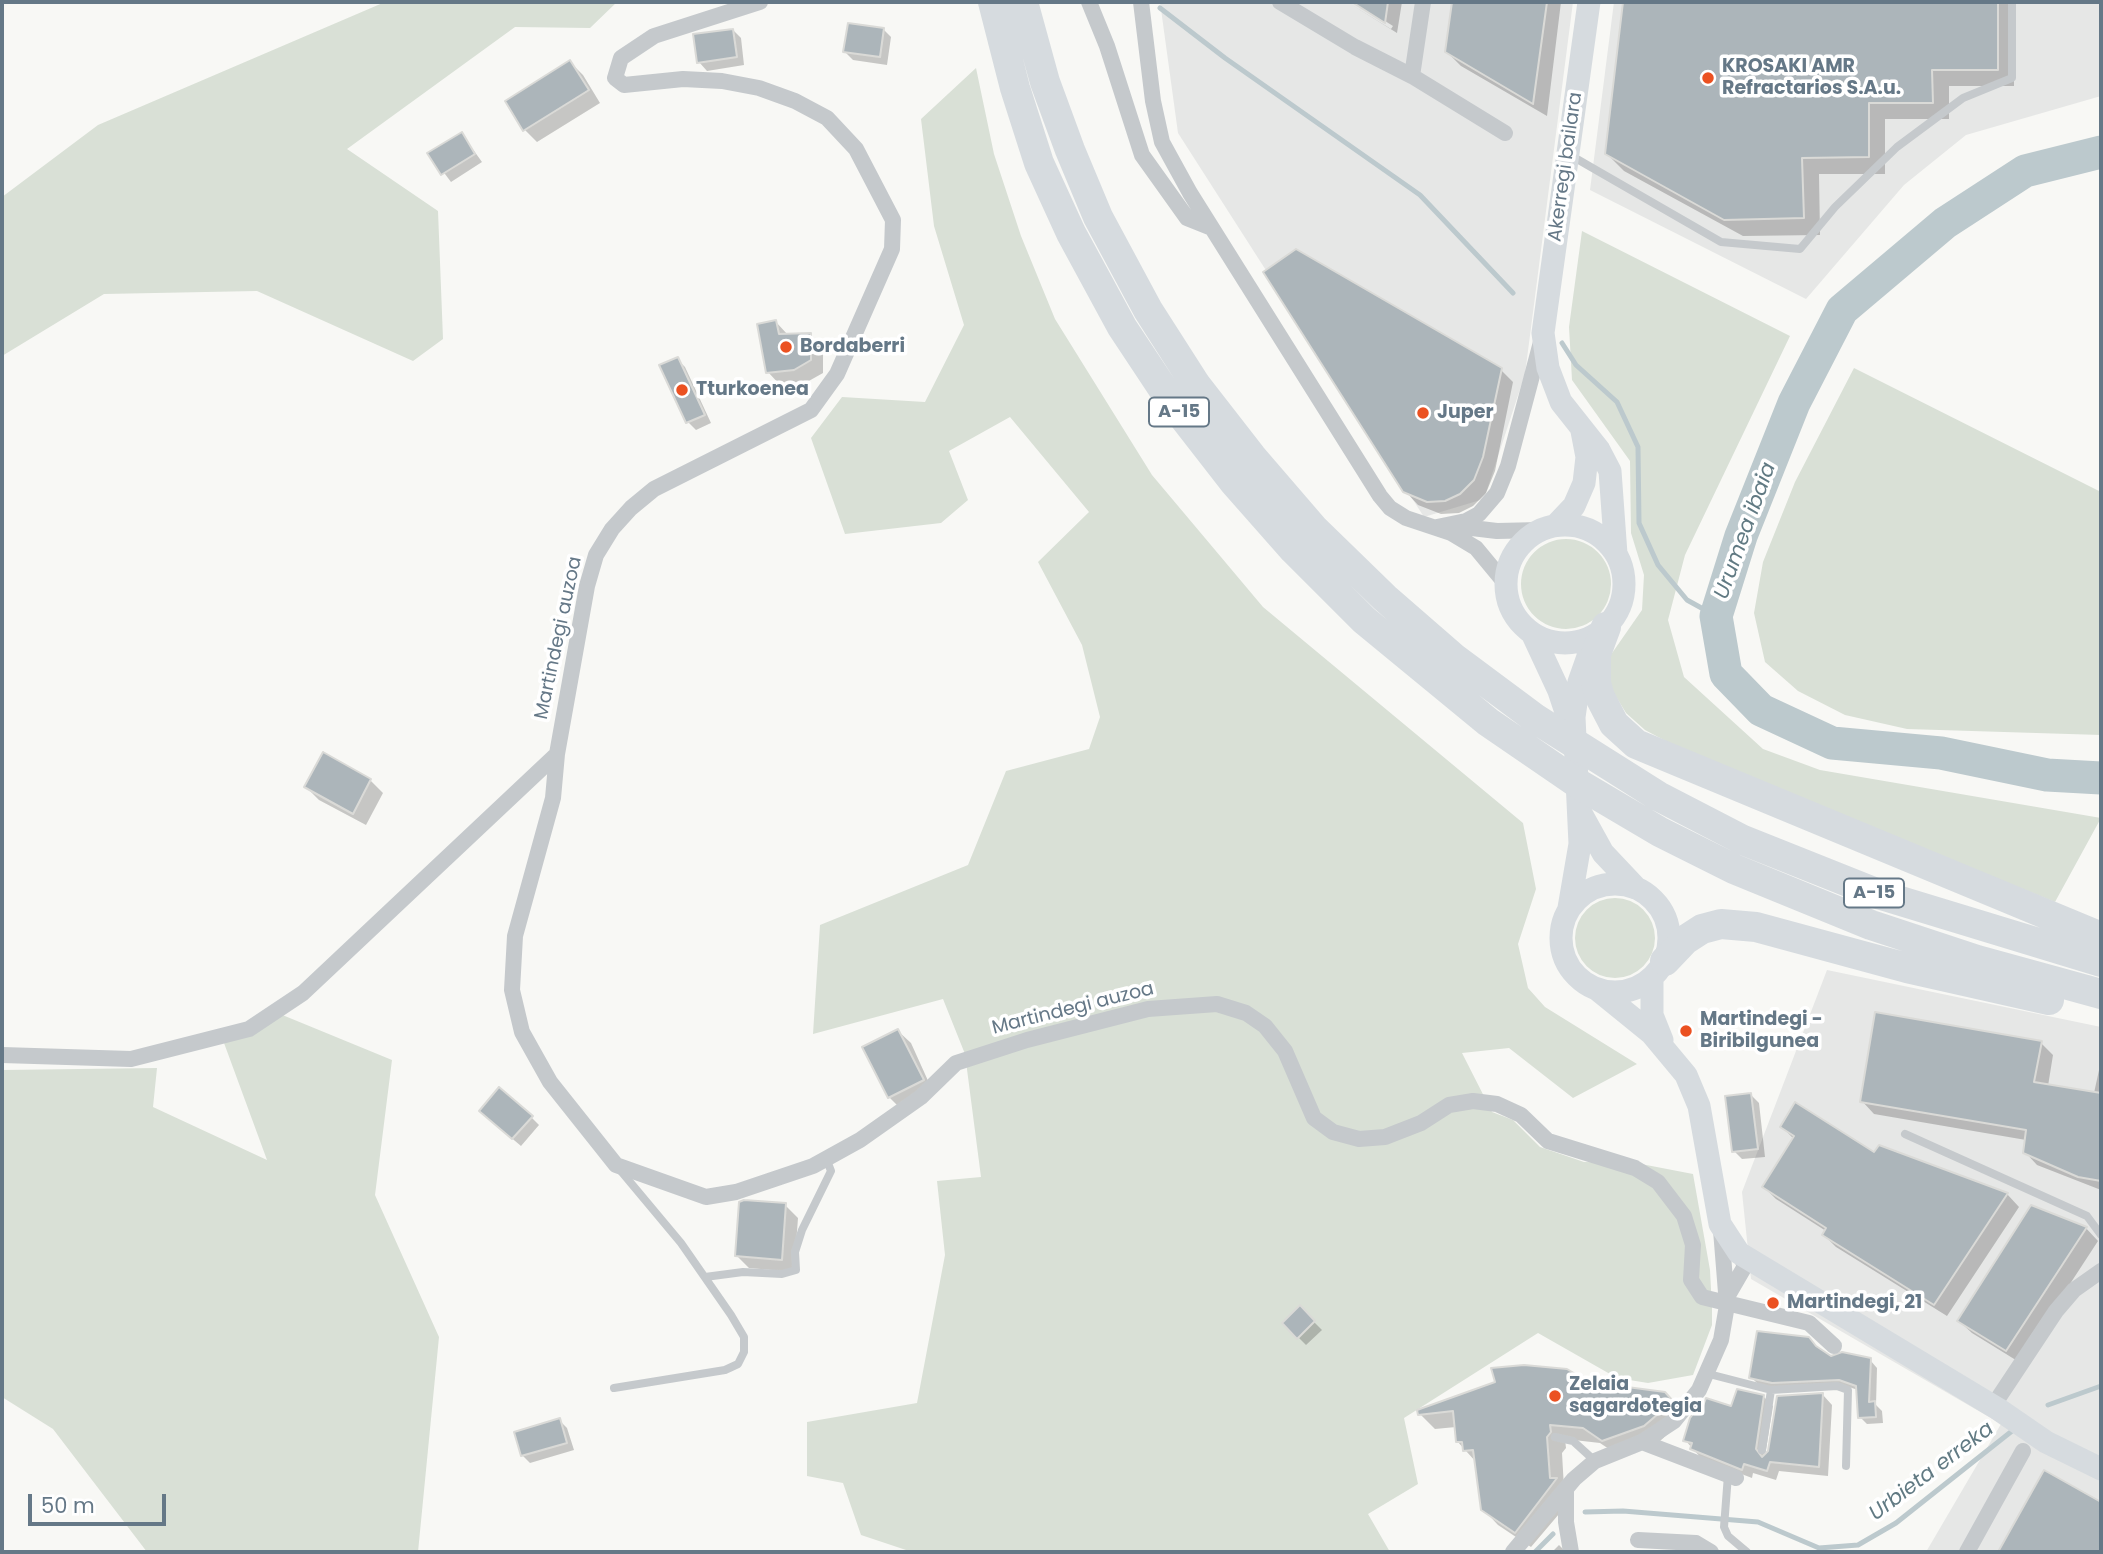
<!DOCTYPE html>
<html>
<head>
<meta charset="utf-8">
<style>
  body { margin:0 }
  #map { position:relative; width:2103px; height:1554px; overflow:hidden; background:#f8f8f5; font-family:Poppins,sans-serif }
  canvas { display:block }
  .frame { position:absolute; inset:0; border:4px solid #657887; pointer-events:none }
  .scale { position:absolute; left:28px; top:1494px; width:138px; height:32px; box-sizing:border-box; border:4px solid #657887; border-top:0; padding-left:9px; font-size:21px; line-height:24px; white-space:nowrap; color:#657887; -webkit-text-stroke:5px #fff; paint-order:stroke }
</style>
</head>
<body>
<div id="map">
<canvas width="2103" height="1554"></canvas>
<div class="frame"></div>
<div class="scale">50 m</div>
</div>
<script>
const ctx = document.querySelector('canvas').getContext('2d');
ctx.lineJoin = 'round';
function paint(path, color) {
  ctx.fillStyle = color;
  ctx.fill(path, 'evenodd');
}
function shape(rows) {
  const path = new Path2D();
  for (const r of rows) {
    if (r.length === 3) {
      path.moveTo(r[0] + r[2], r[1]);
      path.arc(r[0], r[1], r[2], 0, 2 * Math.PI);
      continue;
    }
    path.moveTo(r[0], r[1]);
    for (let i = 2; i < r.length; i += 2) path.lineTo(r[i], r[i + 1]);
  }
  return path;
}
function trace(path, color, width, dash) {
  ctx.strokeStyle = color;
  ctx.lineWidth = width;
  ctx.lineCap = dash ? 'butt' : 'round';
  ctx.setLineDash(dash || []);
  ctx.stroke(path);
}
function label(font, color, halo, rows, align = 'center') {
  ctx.font = font + ' Poppins,sans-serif';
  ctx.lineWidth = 7;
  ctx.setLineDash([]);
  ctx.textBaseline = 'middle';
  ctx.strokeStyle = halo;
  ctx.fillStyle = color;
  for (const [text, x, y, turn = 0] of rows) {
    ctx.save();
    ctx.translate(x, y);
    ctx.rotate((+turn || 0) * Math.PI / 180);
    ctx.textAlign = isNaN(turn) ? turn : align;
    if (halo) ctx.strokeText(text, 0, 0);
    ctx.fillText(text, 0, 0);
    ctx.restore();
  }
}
const built = shape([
  [1160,2,1573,2,1525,374,1484,499,1424,517,1178,133],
  [1614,2,2101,2,2101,96,1966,135,1904,185,1806,299,1590,190],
  [1827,970,2101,1027,2101,1552,1926,1552,2001,1424,1751,1279,1742,1192]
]);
const green = shape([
  [385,2,617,2,590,28,515,27,347,149,438,211,443,339,413,361,257,291,104,294,2,356,2,197,98,125],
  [976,68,994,154,1021,236,1055,319,1152,475,1263,607,1523,823,1536,889,1518,944,1528,988,1545,1007,1637,1064,1573,1098,1509,1048,1462,1053,1492,1112,1513,1120,1540,1147,1584,1162,1636,1163,1693,1174,1710,1270,1712,1308,1712,1325,1693,1375,1648,1383,1617,1378,1538,1333,1404,1418,1418,1484,1368,1514,1390,1552,912,1552,861,1535,843,1483,807,1476,807,1422,917,1403,945,1255,937,1181,981,1177,965,1054,943,999,813,1034,820,925,968,865,1006,771,1089,749,1100,717,1082,645,1038,562,1089,512,1010,417,949,451,968,500,941,523,845,534,811,438,842,397,925,402,964,325,934,226,921,119],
  [1582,231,1790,336,1685,555,1668,620,1684,677,1763,749,1820,770,2101,818,2055,902,1690,754,1645,730,1626,713,1609,685,1610,656,1642,610,1644,575,1631,533,1630,461,1572,380,1569,327],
  [1854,368,2101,492,2101,735,1907,729,1845,715,1798,691,1765,662,1754,613,1763,562,1795,482],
  [1566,584,45],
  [1615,938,40],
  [280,1014,392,1060,375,1195,439,1337,418,1552,147,1552,53,1429,2,1397,2,1070,157,1068,153,1107,267,1160,224,1043]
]);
const shadow = shape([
  [1347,2,1391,29,1393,26,1355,2,1402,2,1397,33],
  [1454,2,1561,2,1547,116,1461,66,1447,52],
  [1625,2,2014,2,2014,86,1949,86,1949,119,1885,119,1885,174,1819,174,1820,235,1743,236,1624,171,1606,153],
  [883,29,891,37,887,65,853,60,845,52],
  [733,30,741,38,744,65,707,71,699,62],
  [570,62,583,75,600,103,537,142,525,130],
  [462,134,482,162,451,182,430,154],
  [776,322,788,335,810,335,823,347,823,373,807,382,780,385,768,372],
  [677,359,685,367,711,423,696,430,688,422,662,366],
  [1500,369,1513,382,1495,471,1486,493,1473,506,1459,513,1441,514,1418,505,1405,491],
  [370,780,383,793,366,825,319,800,306,787],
  [898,1031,911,1043,934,1094,902,1110,889,1097],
  [2041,1043,2053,1055,2048,1086,2094,1093,2101,1061,2101,1190,2037,1165,2025,1152,2026,1140,1874,1114,1862,1101],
  [1751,1095,1759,1103,1765,1157,1742,1159,1734,1151],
  [531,1117,539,1125,521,1146,489,1119],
  [1782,1127,2007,1194,2019,1207,1947,1316,1836,1247,1824,1235,1826,1231,1776,1199,1764,1187,1794,1139],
  [785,1205,798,1218,794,1272,749,1268,737,1256],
  [2084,1226,2098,1241,2019,1362,1972,1333,1959,1321],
  [1300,1308,1322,1330,1306,1345,1284,1323],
  [1816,1347,1831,1358,1870,1360,1877,1368,1876,1405,1882,1411,1883,1423,1867,1424,1860,1417,1858,1390,1846,1386,1780,1390,1758,1384,1751,1377],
  [1588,1384,1664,1394,1687,1417,1660,1441,1618,1455,1600,1443,1565,1439,1566,1448,1562,1453,1564,1488,1559,1514,1531,1547,1498,1525,1483,1509,1476,1462,1457,1441,1456,1427,1435,1429,1420,1414],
  [1823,1395,1832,1405,1828,1476,1779,1471,1776,1480,1753,1473,1752,1478,1702,1459,1685,1440,1733,1408,1763,1396,1773,1406,1765,1456],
  [559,1420,567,1428,574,1450,530,1463,522,1455],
  [2045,1472,2101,1504,2101,1552,2000,1552],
  [1559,1545,1566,1552,1552,1552]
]);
const stream = shape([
  [1160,8,1225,58,1420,195,1513,293],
  [1562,343,1576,365,1617,402,1638,447,1639,523,1658,565,1687,600,1716,616],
  [2048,1405,2101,1386],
  [1585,1512,1623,1511,1758,1522,1819,1548,1858,1545,1896,1523,2012,1431],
  [1535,1552,1553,1534]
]);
const river = shape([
  [2101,152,2025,171,1945,223,1842,310,1794,403,1741,536,1716,616,1726,674,1761,710,1832,743,1941,753,2047,775,2101,778]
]);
const building = shape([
  [1352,2,1388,2,1385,23,1352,2],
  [1452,2,1547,2,1533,104,1445,52,1452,2],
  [1623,2,1998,2,1998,70,1932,70,1933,103,1869,103,1869,157,1802,158,1804,218,1724,220,1605,154,1623,2],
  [848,23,884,28,880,57,843,52,848,23],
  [733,29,737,57,697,63,693,34,733,29],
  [570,60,589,90,523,131,505,101,570,60],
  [462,132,475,154,441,175,427,153,462,132],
  [1296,249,1502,368,1483,457,1474,480,1460,494,1445,501,1427,502,1403,492,1263,272,1296,249],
  [776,320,779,334,811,333,811,360,794,370,766,373,757,324,776,320],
  [678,357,705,415,686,423,659,365,678,357],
  [323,752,371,779,353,814,304,787,323,752],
  [1875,1012,2042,1041,2034,1082,2101,1093,2101,1181,2078,1177,2023,1153,2026,1130,1860,1102,1875,1012],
  [898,1029,924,1080,888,1098,862,1047,898,1029],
  [499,1087,533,1116,512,1139,479,1111,499,1087],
  [1751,1093,1758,1149,1732,1152,1725,1096,1751,1093],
  [1795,1102,1874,1152,1879,1145,2008,1193,1934,1305,1822,1235,1826,1228,1762,1187,1794,1136,1780,1127,1795,1102],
  [744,1200,786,1203,782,1260,735,1256,739,1202,744,1200],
  [2031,1205,2087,1227,2006,1351,1957,1321,2031,1205],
  [1300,1305,1315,1321,1297,1339,1282,1323,1300,1305],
  [1757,1331,1809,1337,1816,1346,1831,1356,1842,1352,1871,1358,1869,1402,1875,1401,1876,1417,1858,1418,1856,1386,1839,1380,1772,1383,1749,1378,1757,1331],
  [1524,1365,1567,1369,1589,1382,1665,1392,1673,1401,1644,1426,1602,1441,1583,1428,1550,1425,1551,1432,1547,1437,1550,1478,1557,1478,1515,1533,1481,1510,1473,1450,1463,1451,1462,1442,1456,1442,1453,1411,1418,1415,1417,1410,1495,1382,1491,1368,1524,1365],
  [1737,1389,1764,1395,1756,1449,1762,1457,1768,1451,1777,1396,1823,1393,1819,1467,1770,1462,1767,1471,1744,1464,1742,1470,1690,1449,1692,1443,1683,1441,1690,1418,1696,1410,1701,1411,1706,1398,1731,1406,1737,1389],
  [560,1418,567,1443,521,1456,514,1432,560,1418],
  [2044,1470,2101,1502,2101,1552,1998,1552,2044,1470]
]);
const lane = shape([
  [1570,155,1721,242,1800,249,1835,207,1897,147,1963,98,2012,78,2012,2],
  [1905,1134,2087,1216,2101,1235],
  [705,1277,743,1272,782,1274,796,1270,795,1252,802,1230,831,1171,826,1158],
  [1709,1374,1771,1390,1762,1450],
  [614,1388,725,1370,738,1364,744,1352,744,1337,731,1315,681,1243,620,1170],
  [1771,1390,1837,1386,1848,1390,1846,1466],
  [1555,1437,1573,1441,1595,1461],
  [1728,1475,1724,1527,1728,1536,1747,1552]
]);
const street = shape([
  [1089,2,1107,46,1142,155,1187,218,1212,228],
  [1141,2,1153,101,1162,142,1190,193,1380,496,1390,508,1406,518,1451,533,1476,548,1505,583],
  [1280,2,1355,47,1412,76,1423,2],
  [1412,76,1505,133],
  [1455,526,1497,531,1540,530],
  [1437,527,1466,521,1479,514,1497,493,1508,466,1541,342],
  [557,754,553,798,515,936,512,990,522,1032,550,1082,616,1165,706,1197,736,1192,813,1166,860,1140,921,1097,956,1063,1027,1040,1148,1009,1217,1004,1246,1013,1265,1026,1285,1051,1314,1118,1333,1132,1359,1139,1385,1137,1421,1123,1449,1105,1473,1101,1497,1104,1521,1115,1548,1141,1635,1168,1658,1182,1684,1216,1693,1245,1691,1280,1702,1297,1809,1323,1834,1346],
  [2,1055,131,1059,249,1029,303,993,557,754,587,586,596,555,612,529,631,508,654,489,811,410,837,374,892,249,893,220,856,149,827,118,795,101,759,88,722,81,683,79,624,85,615,78,621,58,654,36,760,2],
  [1727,1297,1745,1266,1739,1253],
  [1993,1406,2056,1311,2074,1290,2101,1271],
  [1642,1442,1736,1478],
  [1566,1490,1566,1522,1571,1552],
  [1638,1540,1696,1543,1711,1552],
  [1513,1552,1574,1479,1595,1461,1642,1442,1674,1421,1699,1390,1721,1340,1727,1305,1721,1230],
  [1967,1552,2023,1451]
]);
const secondary = shape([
  [1589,2,1543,333,1548,368,1561,402,1599,450,1610,471,1616,554],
  [1565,584,59],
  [1556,525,1574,506,1584,483,1587,457,1582,431],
  [1532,633,1559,691,1569,721],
  [1582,815,1603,853,1636,888],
  [1615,938,54],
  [1569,908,1580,844,1574,717,1579,682,1591,648],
  [1652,979,1652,1015,1662,1040],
  [1598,990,1651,1033,1686,1075,1699,1106,1720,1224,1739,1253,1998,1409,2046,1442,2101,1469]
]);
const highway = shape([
  [993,2,1015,88,1039,163,1071,233,1122,327,1171,401,1234,482,1294,550,1364,620,1488,722,1577,783,1660,832,1734,869,1871,925,1977,960,2101,994],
  [1023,2,1045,82,1070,150,1098,217,1148,310,1196,385,1252,457,1314,529,1385,598,1454,658,1536,719,1658,796,1743,840,1881,895,2101,962],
  [1606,627,1596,654,1596,683,1600,697,1614,724,1636,744,2101,937],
  [1665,961,1685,940,1702,929,1721,924,1756,927,1907,968,2049,1000]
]);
const markers = [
  [1708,78,7,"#eb5121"],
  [786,347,7,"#eb5121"],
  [682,390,7,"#eb5121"],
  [1423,413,7,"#eb5121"],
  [1686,1031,7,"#eb5121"],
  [1773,1303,7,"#eb5121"],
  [1555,1396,7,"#eb5121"]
];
const shields = [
  [1179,412,60],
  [1874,893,60]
];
const shieldNames = [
  ["A-15",1179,412],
  ["A-15",1874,893]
];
const poiNames = [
  ["KROSAKI AMR",1722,67],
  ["Refractarios S.A.u.",1722,89],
  ["Bordaberri",800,347],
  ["Tturkoenea",696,390],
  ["Juper",1437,413],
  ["Martindegi -",1700,1020],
  ["Biribilgunea",1700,1042],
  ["Martindegi, 21",1787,1303],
  ["Zelaia",1569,1385],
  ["sagardotegia",1569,1407]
];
const streetNames = [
  ["Akerregi bailara",1566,167,-82],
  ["Martindegi auzoa",559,638,-78],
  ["Martindegi auzoa",1073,1009,-14]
];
const waterNames = [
  ["Urumea ibaia",1746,531,-70],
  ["Urbieta erreka",1932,1472,-37]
];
paint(built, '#e6e7e6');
paint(green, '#d9e0d6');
paint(shadow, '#0003');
trace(stream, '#bcc9cd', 5);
trace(river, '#bcc9cd', 33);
paint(building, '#acb5ba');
trace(building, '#dadad7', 2);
trace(lane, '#c5c9cc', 8);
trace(street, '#c5c9cc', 16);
trace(secondary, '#d6dbdf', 23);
trace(highway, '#d6dbdf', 30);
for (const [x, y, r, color] of markers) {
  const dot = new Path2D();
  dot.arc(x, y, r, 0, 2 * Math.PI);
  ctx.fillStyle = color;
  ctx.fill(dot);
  trace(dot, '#fff', 2.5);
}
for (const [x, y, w] of shields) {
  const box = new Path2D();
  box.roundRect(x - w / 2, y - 14.5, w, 29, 5);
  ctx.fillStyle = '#fff';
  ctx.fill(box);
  trace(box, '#657887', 2);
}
label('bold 18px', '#657887', null, shieldNames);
label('bold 19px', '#657887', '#fff', poiNames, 'left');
label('19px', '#657887', '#fff', streetNames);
label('italic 21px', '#617a83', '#fff', waterNames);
</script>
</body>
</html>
